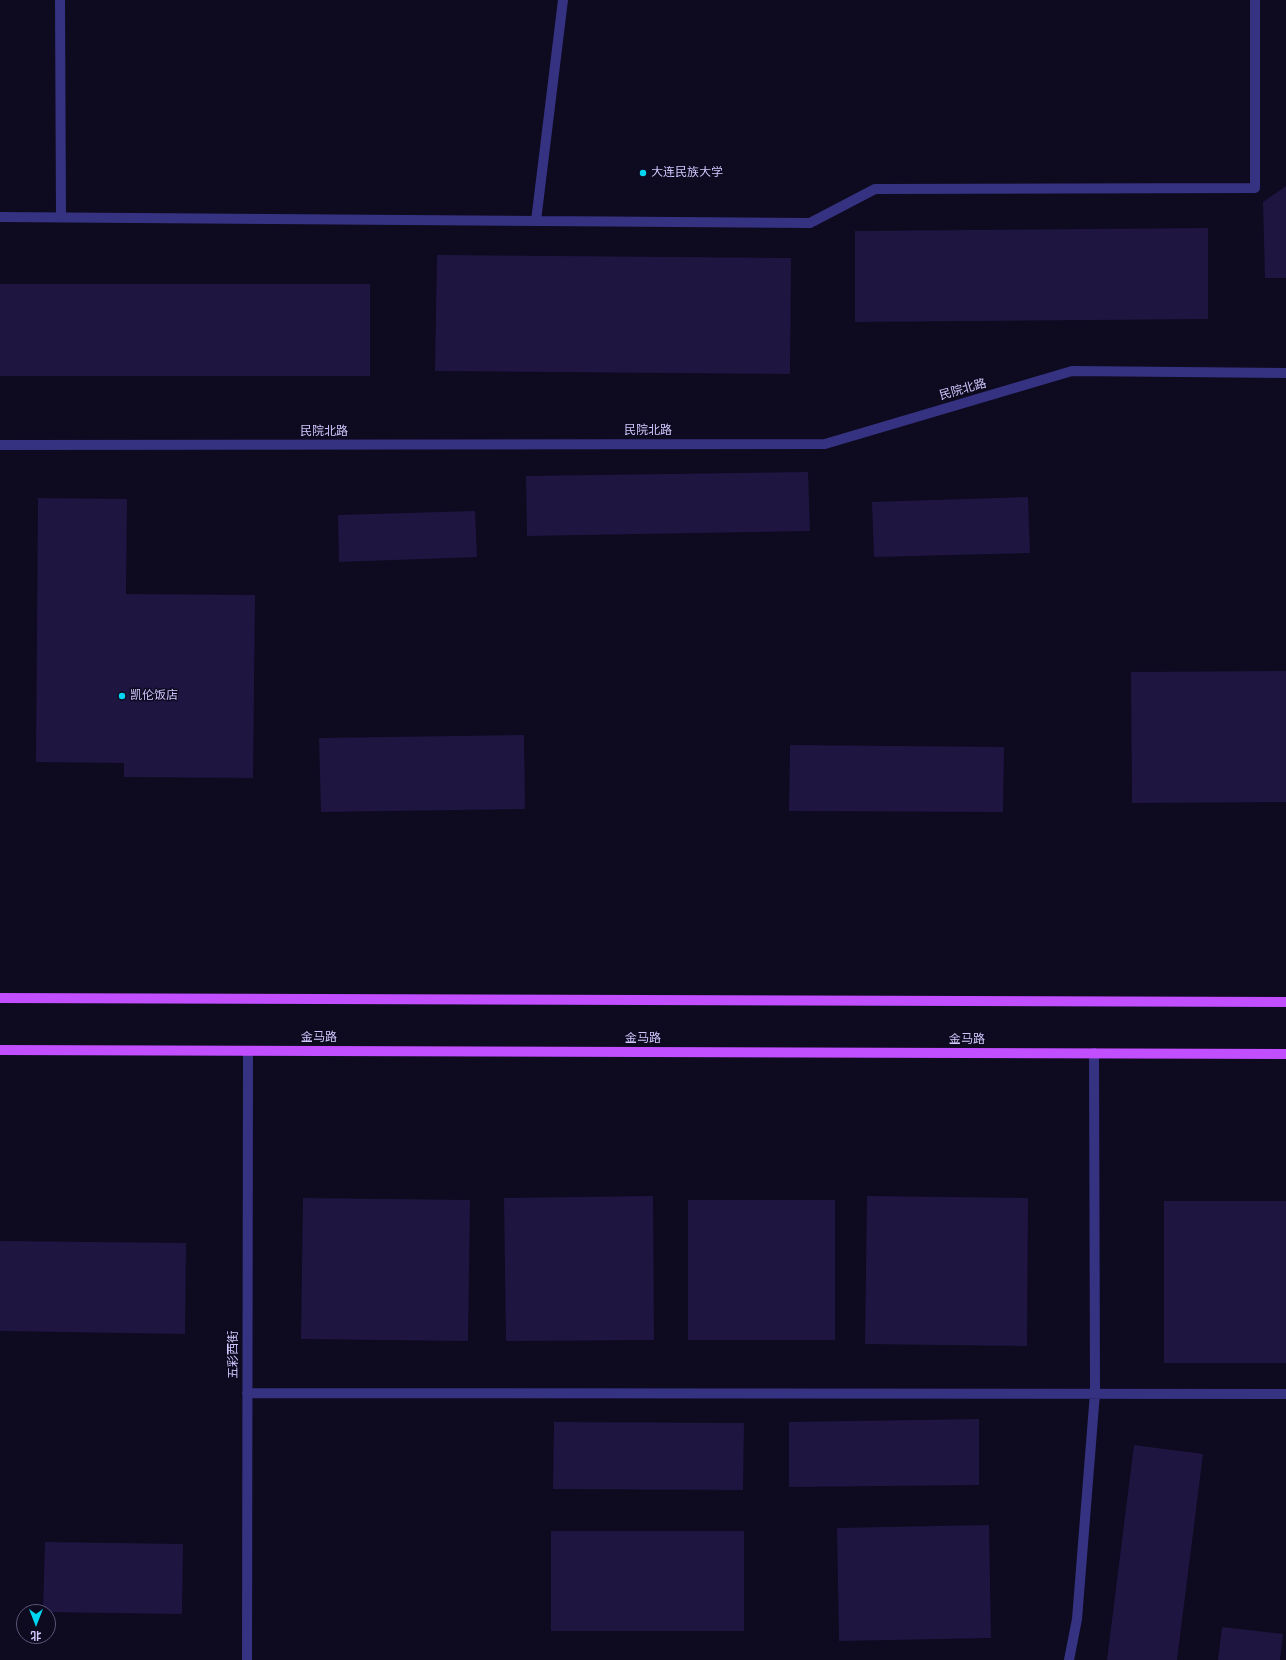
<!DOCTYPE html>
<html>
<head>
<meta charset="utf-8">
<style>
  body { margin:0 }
  #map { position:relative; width:1286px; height:1660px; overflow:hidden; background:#0e0a1f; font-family:"DejaVu Sans","Noto Sans SC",sans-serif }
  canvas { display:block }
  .north { position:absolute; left:16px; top:1604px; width:40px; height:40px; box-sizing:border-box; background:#0e0a1f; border:1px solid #5c5679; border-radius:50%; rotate:180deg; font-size:11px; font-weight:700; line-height:16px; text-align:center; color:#d0c8ff }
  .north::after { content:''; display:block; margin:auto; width:14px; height:18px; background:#00d6f3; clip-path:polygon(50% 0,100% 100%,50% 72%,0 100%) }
</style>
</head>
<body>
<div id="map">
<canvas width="1286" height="1660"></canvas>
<div class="north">北</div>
</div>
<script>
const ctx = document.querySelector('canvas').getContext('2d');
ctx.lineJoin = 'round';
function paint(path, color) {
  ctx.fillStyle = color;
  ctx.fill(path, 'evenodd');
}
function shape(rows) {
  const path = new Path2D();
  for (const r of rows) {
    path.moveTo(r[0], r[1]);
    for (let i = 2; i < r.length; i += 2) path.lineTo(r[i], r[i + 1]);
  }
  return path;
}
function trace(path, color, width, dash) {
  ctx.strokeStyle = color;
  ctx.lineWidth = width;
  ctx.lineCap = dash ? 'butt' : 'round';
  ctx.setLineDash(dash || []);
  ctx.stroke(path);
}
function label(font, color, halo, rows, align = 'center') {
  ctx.font = font + ' "DejaVu Sans","Noto Sans SC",sans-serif';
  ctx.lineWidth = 3;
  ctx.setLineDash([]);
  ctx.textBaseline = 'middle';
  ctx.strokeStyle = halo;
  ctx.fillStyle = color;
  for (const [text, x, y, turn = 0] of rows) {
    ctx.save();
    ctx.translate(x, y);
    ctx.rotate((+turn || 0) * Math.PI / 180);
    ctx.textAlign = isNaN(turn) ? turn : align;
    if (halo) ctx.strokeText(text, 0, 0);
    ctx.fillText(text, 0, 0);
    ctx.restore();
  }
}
const building = shape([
  [1286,186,1286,278,1265,278,1263,202],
  [1208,228,1208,319,855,322,855,231],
  [437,255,791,258,790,374,435,371],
  [0,284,370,284,370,376,0,376],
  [808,472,810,531,527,536,526,476],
  [1028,497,1030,553,874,557,872,502],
  [38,498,127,499,126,594,255,595,253,778,124,777,124,763,36,762],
  [475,511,477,557,339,562,338,515],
  [1286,671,1286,802,1132,803,1131,672],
  [524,735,525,809,321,812,319,738],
  [790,745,1004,747,1003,812,789,811],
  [653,1196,654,1340,506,1341,504,1198],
  [867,1196,1028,1198,1027,1346,865,1344],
  [303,1198,470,1200,468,1341,301,1339],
  [688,1200,835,1200,835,1340,688,1340],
  [1164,1201,1286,1201,1286,1363,1164,1363],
  [0,1241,186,1243,185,1334,0,1331],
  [979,1419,979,1485,789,1487,789,1422],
  [554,1422,744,1423,743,1490,553,1489],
  [1134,1445,1203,1454,1177,1660,1107,1660],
  [989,1525,991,1638,839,1641,837,1528],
  [551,1531,744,1531,744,1631,551,1631],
  [45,1542,183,1544,182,1614,43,1612],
  [1222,1627,1283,1634,1280,1660,1218,1660]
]);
const minor = shape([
  [60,0,61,217],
  [0,217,810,223,875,189,1255,188,1255,0],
  [536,221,563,0],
  [0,445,825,444,1072,371,1286,373],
  [247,1393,1286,1394],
  [247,1660,248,1051],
  [1069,1660,1077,1619,1095,1393,1094,1053]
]);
const major = shape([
  [0,998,1286,1002],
  [0,1050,1286,1054]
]);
const markers = [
  [643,173,4,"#00d6f3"],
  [122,696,4,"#00d6f3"]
];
const poiNames = [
  ["大连民族大学",651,173],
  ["凯伦饭店",130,696]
];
const streetNames = [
  ["民院北路",963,390,-16],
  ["民院北路",648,431],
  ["民院北路",324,432],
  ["金马路",319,1038],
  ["金马路",643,1039],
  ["金马路",967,1040],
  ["五彩西街",234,1355,-90]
];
paint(building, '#1f1541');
trace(minor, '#363282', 10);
trace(major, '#c14fff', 10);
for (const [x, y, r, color] of markers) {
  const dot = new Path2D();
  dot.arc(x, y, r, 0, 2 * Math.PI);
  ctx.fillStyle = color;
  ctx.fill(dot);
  trace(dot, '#0e0a1f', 1.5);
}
label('12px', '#d0c8ff', '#0e0a1f', poiNames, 'left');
label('12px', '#d0c8ff', '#0e0a1f', streetNames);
</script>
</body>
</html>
